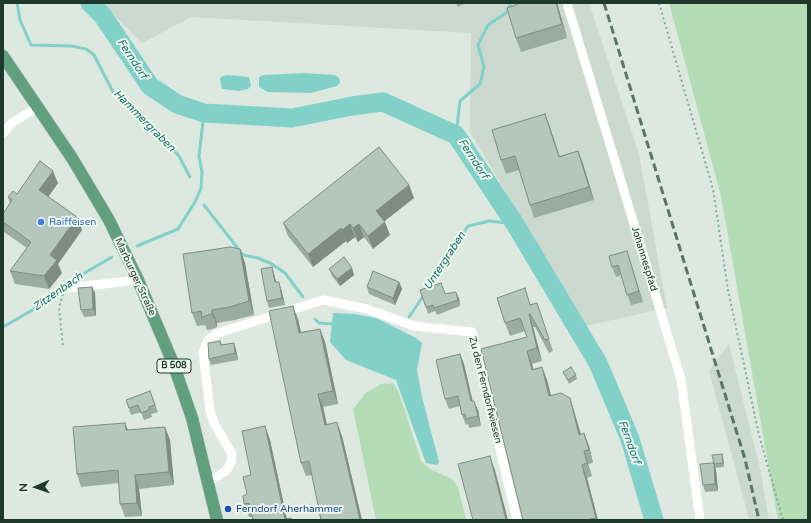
<!DOCTYPE html>
<html>
<head>
<meta charset="utf-8">
<style>
  body { margin:0 }
  #map { position:relative; width:811px; height:523px; overflow:hidden; background:#dde9e0; font-family:"Varela Round",sans-serif }
  canvas { display:block }
  .frame { position:absolute; inset:0; border:4px solid #1e392b; pointer-events:none }
  .north { position:absolute; left:16px; top:467px; width:40px; height:40px; -webkit-text-stroke:3px #edf6ef; paint-order:stroke; rotate:268deg; font-size:11px; font-weight:700; line-height:16px; text-align:center; color:#1e392b }
  .north::after { content:''; display:block; margin:auto; width:14px; height:18px; background:#1e392b; clip-path:polygon(50% 0,100% 100%,50% 72%,0 100%) }
</style>
</head>
<body>
<div id="map">
<canvas width="811" height="523"></canvas>
<div class="frame"></div>
<div class="north">N</div>
</div>
<script>
const ctx = document.querySelector('canvas').getContext('2d');
ctx.lineJoin = 'round';
function paint(path, color) {
  ctx.fillStyle = color;
  ctx.fill(path, 'evenodd');
}
function shape(rows) {
  const path = new Path2D();
  for (const r of rows) {
    path.moveTo(r[0], r[1]);
    for (let i = 2; i < r.length; i += 2) path.lineTo(r[i], r[i + 1]);
  }
  return path;
}
function trace(path, color, width, dash) {
  ctx.strokeStyle = color;
  ctx.lineWidth = width;
  ctx.lineCap = dash ? 'butt' : 'round';
  ctx.setLineDash(dash || []);
  ctx.stroke(path);
}
function label(font, color, halo, rows, align = 'center') {
  ctx.font = font + ' "Varela Round",sans-serif';
  ctx.lineWidth = 4;
  ctx.setLineDash([]);
  ctx.textBaseline = 'middle';
  ctx.strokeStyle = halo;
  ctx.fillStyle = color;
  for (const [text, x, y, turn = 0] of rows) {
    ctx.save();
    ctx.translate(x, y);
    ctx.rotate((+turn || 0) * Math.PI / 180);
    ctx.textAlign = isNaN(turn) ? turn : align;
    if (halo) ctx.strokeText(text, 0, 0);
    ctx.fillText(text, 0, 0);
    ctx.restore();
  }
}
const built = shape([
  [101,3,589,3,639,154,667,308,585,326,470,132,471,33,191,17,142,43],
  [729,344,760,468,769,520,749,519,709,371]
]);
const green = shape([
  [669,3,808,3,808,520,778,520,721,196],
  [393,383,399,393,421,461,430,469,452,479,458,487,466,520,376,520,353,409,366,393,381,384]
]);
const water = shape([
  [304,73,335,75,339,78,340,82,337,86,311,93,268,92,259,87,259,77,264,75],
  [227,75,249,77,251,86,248,89,239,91,222,89,220,80,221,77],
  [333,313,355,314,376,318,416,338,422,343,417,370,422,397,439,462,437,465,426,463,396,380,346,360,330,342]
]);
const stream = shape([
  [17,3,20,20,31,45,71,46,86,49,94,55,113,92,131,106,179,156,190,177],
  [456,135,460,101,480,84,484,67,478,45,488,25,506,13,511,3],
  [204,205,243,255,258,258,272,264,285,273,303,297],
  [137,246,178,229,195,202,201,188,202,172,199,156,204,113],
  [427,290,468,226,489,221,515,224],
  [409,317,424,295],
  [315,319,319,323,332,324],
  [3,327,55,297,76,278,112,257]
]);
const river = shape([
  [90,3,103,16,150,86,177,104,204,113,292,118,352,106,383,102,456,135,515,224,598,363,630,439,654,520]
]);
const path = shape([
  [659,3,713,189,728,290,759,435,783,520],
  [63,294,59,307,63,347]
]);
const minor = shape([
  [567,3,681,379,700,520],
  [3,133,13,122,38,107],
  [69,288,138,280],
  [208,482,226,471,231,462,232,454,215,425,210,411,203,352,208,340,218,333,323,300,367,309,414,326,472,332,517,520]
]);
const primary = shape([
  [3,56,72,158,109,220,138,280,173,363,192,418,217,520]
]);
const rail = shape([
  [604,3,745,459,759,520]
]);
const wall = shape([
  [456,3,465,3,458,7],
  [518,3,557,3,567,38,521,52,516,38],
  [545,114,559,156,578,151,583,164,594,200,534,218,530,205,519,170,506,174,501,160],
  [58,183,48,197,82,230,58,264,62,273,49,289,15,284,10,271,27,248,4,232,3,230,3,214,10,203,8,197,17,194],
  [409,185,414,198,384,221,390,235,373,249,364,237,358,242,355,237,347,243,346,241,313,267,288,236,283,223],
  [240,249,245,263,254,315,235,320,217,323,217,327,213,329,207,330,205,325,197,326,192,313],
  [627,251,643,302,631,305,621,275,616,277,612,267],
  [272,267,274,274,276,282,281,289,285,305,269,308,267,301],
  [352,268,354,275,340,286,332,276,329,269],
  [399,282,402,289,395,305,369,294,367,287],
  [92,287,95,293,96,316,84,317,81,310],
  [420,290,445,294,459,298,460,306,437,315,435,311,428,314],
  [537,303,553,351,549,353,535,327,533,327,542,361,532,364,533,369,542,367,547,380,551,395,570,398,574,411,581,434,584,433,589,446,593,463,588,464,592,476,587,478,598,520,523,520,527,337,525,331,510,336,505,323,531,304],
  [298,319,301,332,320,329,325,342,338,404,323,407,327,424,342,436,362,520,321,520,312,475,306,476,301,463],
  [220,341,222,345,234,343,236,350,238,360,211,365,209,359],
  [460,354,464,364,472,401,478,410,481,426,469,428,468,424,466,425,462,415,460,406,449,409,445,399],
  [563,372,576,375,577,379,569,384],
  [150,391,158,412,151,414,152,417,144,420,141,412,131,415,126,400],
  [125,423,128,430,165,427,170,440,174,485,139,489,142,516,125,517,120,504,119,483,81,487,77,474],
  [265,426,270,440,287,519,291,518,292,520,253,520,252,517,249,517,244,504,247,494,251,475],
  [723,457,724,467,715,468,716,470,718,491,705,492,703,485,713,463]
]);
const shadedWall = shape([
  [556,3,557,3,567,38,562,24],
  [545,114,550,127,564,170,559,157],
  [578,151,583,164,594,200,589,187],
  [53,171,58,183,44,203,39,190],
  [409,185,414,198,381,224,376,211],
  [77,217,82,230,58,264,62,273,49,289,44,276,50,255],
  [385,222,390,235,373,249,368,236],
  [350,224,355,237,347,243,342,230],
  [359,224,364,237,358,242,353,228],
  [341,228,346,241,313,267,308,254],
  [240,249,245,263,254,315,249,301],
  [627,251,630,261,643,302,639,291],
  [272,267,274,274,278,289,275,282],
  [352,268,354,275,340,286,337,279],
  [279,282,281,289,285,305,282,298],
  [399,282,402,289,395,305,393,298],
  [92,287,95,293,96,316,93,309],
  [456,292,459,298,460,306,458,300],
  [293,306,298,319,304,346,299,333],
  [212,310,217,323,217,327,212,314],
  [529,314,533,327,542,361,537,348],
  [320,329,325,342,338,404,333,391],
  [234,343,236,350,238,360,235,353],
  [527,351,532,364,537,383,532,370],
  [460,354,464,364,475,411,471,401],
  [542,367,547,380,554,409,549,396],
  [318,394,323,407,330,438,325,425],
  [570,398,574,411,584,447,579,435],
  [474,401,478,410,481,426,478,416],
  [337,422,342,436,362,520,360,520],
  [125,423,130,436,126,430],
  [265,426,270,440,287,520,285,520],
  [165,427,170,440,174,485,169,472],
  [584,433,589,446,593,463,589,450],
  [584,451,588,464,592,476,587,463],
  [722,454,723,457,724,467,723,463],
  [490,456,495,470,508,520,506,520],
  [714,463,716,470,718,491,715,484],
  [582,465,587,478,598,520,597,520,596,518],
  [135,475,139,489,142,516,137,503]
]);
const building = shape([
  [518,3,556,3,562,24,516,38,507,8,518,4,518,3],
  [545,114,559,157,578,151,589,187,530,205,515,156,501,160,492,130,545,114],
  [379,147,409,185,376,211,385,222,368,236,359,224,353,228,350,224,342,230,341,228,308,254,283,223,379,147],
  [40,161,53,171,39,190,77,217,50,255,57,260,44,276,10,271,31,242,3,222,3,214,12,200,8,197,13,191,17,194,40,161],
  [230,247,240,249,249,301,230,307,212,310,212,314,208,315,202,317,201,311,192,313,183,254,230,247],
  [627,251,639,291,627,295,618,265,612,267,609,256,627,251],
  [344,257,352,268,337,279,329,269,344,257],
  [272,267,275,282,279,282,282,298,267,301,261,269,272,267],
  [373,271,399,282,393,298,367,287,373,271],
  [441,283,445,294,456,292,458,300,434,308,433,305,426,307,420,290,441,283],
  [92,287,93,309,81,310,78,288,92,287],
  [525,288,530,305,537,303,549,339,545,340,530,314,529,314,537,348,527,351,532,370,542,367,549,396,561,393,570,398,579,435,584,433,589,450,584,451,587,463,582,465,596,518,590,519,590,520,523,520,481,349,527,337,520,318,505,323,497,298,525,288],
  [293,306,299,333,320,329,333,391,318,394,325,425,337,422,360,520,321,520,309,461,301,463,269,311,293,306],
  [220,341,221,345,234,343,235,353,209,359,208,343,220,341],
  [460,354,471,401,474,401,478,416,466,419,465,414,462,415,458,396,445,399,436,360,460,354],
  [571,367,576,375,568,380,563,372,571,367],
  [150,391,155,405,149,407,149,410,141,413,138,405,129,408,126,400,150,391],
  [125,423,126,430,165,427,169,472,135,475,137,503,120,504,118,470,77,474,73,427,125,423],
  [265,426,285,519,291,518,292,520,253,520,249,503,244,504,243,496,247,494,243,477,251,475,242,431,265,426],
  [722,454,723,463,714,464,712,455,722,454],
  [490,456,506,520,473,520,458,464,490,456],
  [714,463,715,484,703,485,700,464,714,463]
]);
const markers = [
  [41,222,4,"#3f7fe0"],
  [228,509,4,"#1a4fb4"]
];
const shields = [
  [174,366,34]
];
const shieldNames = [
  ["B 508",174,366]
];
const shopNames = [
  ["Raiffeisen",49,222]
];
const streetNames = [
  ["Johannespfad",644,259,73],
  ["Marburger Straße",135,277,65],
  ["Zu den Ferndorfwiesen",485,390,76]
];
const transitNames = [
  ["Ferndorf Aherhammer",236,509]
];
const waterNames = [
  ["Ferndorf",132,59,56],
  ["Hammergraben",144,121,45],
  ["Ferndorf",473,159,57],
  ["Untergraben",445,261,-57],
  ["Zitzenbach",58,292,-35],
  ["Ferndorf",629,442,70]
];
paint(built, '#cbd9cf');
paint(green, '#b4dcb5');
paint(water, '#82d1c9');
trace(stream, '#82d1c9', 3);
trace(river, '#82d1c9', 19);
trace(primary, '#bcc4bf', 13);
trace(path, '#7cae91', 2, [2, 3]);
trace(minor, '#fff', 9);
trace(primary, '#60a07f', 12);
trace(rail, '#587566', 3, [8, 4]);
paint(wall, '#9caba1');
paint(shadedWall, '#7f8b83');
paint(building, '#b5c7bb');
trace(building, '#7f8b83', 1);
for (const [x, y, r, color] of markers) {
  const dot = new Path2D();
  dot.arc(x, y, r, 0, 2 * Math.PI);
  ctx.fillStyle = color;
  ctx.fill(dot);
  trace(dot, '#edf6ef', 1.5);
}
for (const [x, y, w] of shields) {
  const box = new Path2D();
  box.roundRect(x - w / 2, y - 7, w, 14, 3);
  ctx.fillStyle = '#edf6ef';
  ctx.fill(box);
  trace(box, '#1e392b', 1);
}
label('bold 9px', '#1e392b', null, shieldNames);
label('10px', '#366cbe', '#edf6ef', shopNames, 'left');
label('10px', '#1e392b', '#edf6ef', streetNames);
label('10px', '#164399', '#edf6ef', transitNames, 'left');
label('italic 11px', '#18756c', '#edf6ef', waterNames);
</script>
</body>
</html>
